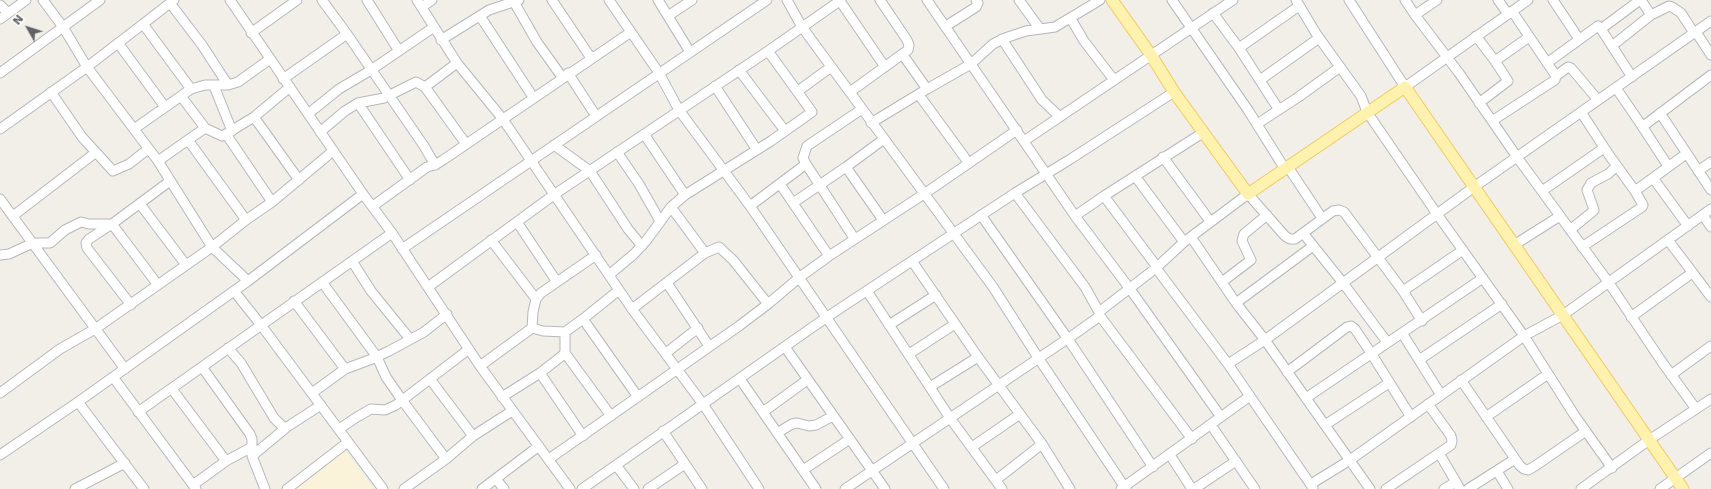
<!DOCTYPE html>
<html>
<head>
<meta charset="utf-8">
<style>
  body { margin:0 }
  #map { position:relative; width:1711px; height:489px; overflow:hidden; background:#f1efe8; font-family:"DejaVu Sans",sans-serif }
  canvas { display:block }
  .north { position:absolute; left:8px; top:8px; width:40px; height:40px; -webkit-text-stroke:3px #fff; paint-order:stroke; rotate:309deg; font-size:11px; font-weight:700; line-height:16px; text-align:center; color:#5f6368 }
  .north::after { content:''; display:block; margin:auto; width:14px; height:18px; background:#5f6368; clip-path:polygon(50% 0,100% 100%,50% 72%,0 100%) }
</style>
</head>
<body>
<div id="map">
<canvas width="1711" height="489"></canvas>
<div class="north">N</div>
</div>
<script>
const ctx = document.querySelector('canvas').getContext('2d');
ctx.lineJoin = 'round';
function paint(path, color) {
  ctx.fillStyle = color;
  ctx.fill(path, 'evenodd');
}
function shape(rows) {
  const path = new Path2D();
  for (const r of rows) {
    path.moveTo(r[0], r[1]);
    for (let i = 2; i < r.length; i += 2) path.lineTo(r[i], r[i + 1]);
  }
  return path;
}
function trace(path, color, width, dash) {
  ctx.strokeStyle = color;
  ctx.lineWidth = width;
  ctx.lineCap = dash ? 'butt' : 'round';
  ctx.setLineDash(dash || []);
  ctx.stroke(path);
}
const sand = shape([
  [343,447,373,489,289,489]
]);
const minor = shape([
  [230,0,363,194,392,233,480,366,570,489],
  [322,0,347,34,424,146,435,165],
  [367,0,399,51],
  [417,0,457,63,502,118,632,309,703,404,759,489],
  [552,0,591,58],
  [609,0,659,73,679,110,750,206,944,489],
  [658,0,690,52],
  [787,0,802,27,993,287,1039,359,1126,489],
  [927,0,1075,216,1130,289,1221,417],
  [1019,0,1040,29],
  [1172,0,1248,110,1285,169],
  [1296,0,1317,35,1361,96,1367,112,1437,214,1524,336,1575,416,1612,468],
  [1349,0,1405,87,1528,0],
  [1405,0,1415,15,1459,73,1517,157,1609,283,1662,362,1696,409],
  [1498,0,1508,14],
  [1553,0,1579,39],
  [1641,0,1651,15],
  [840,1,885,67],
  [514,2,537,42,562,77],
  [170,3,202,45,228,85],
  [0,5,8,13],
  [422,7,432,0],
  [1512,11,1556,76,1568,67,1571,68,1598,100],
  [1213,13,1239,48,1279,110],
  [1415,15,1437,0],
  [480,16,533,97],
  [668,16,692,0],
  [0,19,26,0],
  [1071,19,1084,41,1114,80],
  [143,24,174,0],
  [946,26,976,7,978,3,976,0],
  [1601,29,1612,46],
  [1696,32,1711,55],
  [251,33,297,0],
  [1476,36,1495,61],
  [1002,39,1042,100,1060,117],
  [441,40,489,10,519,0],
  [118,43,165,107],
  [1239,48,1299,6],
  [1547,63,1598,26,1601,29,1640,0],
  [739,70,785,131],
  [0,73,100,0],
  [568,73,596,116],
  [1632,77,1612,46,1651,15,1669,6,1672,7,1681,13,1694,33],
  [283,79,347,34],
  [1260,80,1319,38],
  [214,86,232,131],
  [715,86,757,150],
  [425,87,466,144],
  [1616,88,1640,123,1643,125,1646,124,1711,75],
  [191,89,143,24,87,67,158,161,212,247,248,281],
  [927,89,971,64,993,44,1005,38,1026,31,1055,27,1100,0],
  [798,91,831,67],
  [51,92,82,137,113,171,129,164,148,149],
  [850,92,908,50,909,45,907,40,880,0],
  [919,95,968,162],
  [181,96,205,128],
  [358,103,410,180],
  [1479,103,1508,81,1495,61,1529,37],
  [1581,112,1609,155,1635,191],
  [1660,113,1711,190],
  [308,114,339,89,371,70,434,27],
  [254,117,299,180],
  [1492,121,1555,80,1556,76],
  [871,123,927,89,903,55],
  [1640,123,1668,166],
  [1257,124,1297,98,1340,67],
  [0,129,87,67,63,27,43,0],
  [134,129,191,89,205,85,228,85,238,82,270,59],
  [320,132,345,111,358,103,384,98,416,82,425,87,457,63],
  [226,134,254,117,290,87],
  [644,134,685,195],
  [188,140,246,220],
  [1024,141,1233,0],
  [554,145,590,171,628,229,642,246],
  [617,152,639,184,660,221],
  [1163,157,1210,221],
  [158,161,205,128,222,136,226,134,272,202],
  [806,164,854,238],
  [846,167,883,220],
  [1288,167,1322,218],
  [1698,171,1711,162],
  [1135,176,1184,242],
  [1653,178,1688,226],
  [780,184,829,256],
  [1542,191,1604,148],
  [1015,193,1085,287,1099,312],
  [1104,196,1157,267],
  [0,199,125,369],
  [793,203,846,167,884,139],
  [140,204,186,265],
  [373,206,427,167,435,165,443,160,631,32],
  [750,206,806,164,803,158,807,146,862,109],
  [671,207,705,253],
  [981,215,1068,339,1153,467],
  [1703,215,1711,227],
  [13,216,95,153],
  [1075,216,1104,196,1204,132],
  [517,222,557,282],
  [1570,230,1591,213,1594,210,1587,190,1591,183,1608,174,1617,166],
  [1303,233,1343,283,1387,342],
  [1191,237,1236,303,1265,340,1370,489],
  [491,240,536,299],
  [1668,240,1711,297],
  [1514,245,1560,216],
  [1582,247,1642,207,1643,205,1635,191,1686,154],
  [402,249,767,0],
  [0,255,9,254,33,243,50,243,65,230,81,222,89,224,112,224,158,285],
  [352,261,371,291,410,339],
  [912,261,978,357,1042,444,1070,489],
  [1156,268,1228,364,1313,488],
  [609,275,634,254,646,241,671,207,685,195,771,141,812,112,768,51],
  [322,282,377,357,386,377,402,400,446,459],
  [1222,282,1251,260,1242,241,1243,237,1244,234,1267,215],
  [667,283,709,346],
  [428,287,555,194,768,51,841,0],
  [234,291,261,325,383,489],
  [867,291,950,418,1002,489],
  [1403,291,1463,250],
  [294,301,345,369],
  [1236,303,1313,246],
  [131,305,87,248,86,243,89,239,112,224,170,181],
  [632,309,705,253,719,247,733,260,768,304],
  [1100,316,1192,439],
  [1631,317,1692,273],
  [583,319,638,397],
  [889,325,936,295],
  [532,328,543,331,565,332],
  [1402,333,1419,360,1502,304],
  [785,347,885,489],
  [228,348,241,363,274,418,283,427,287,427,321,405],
  [565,353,611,416],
  [666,353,698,328],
  [909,354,955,324],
  [1419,360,1441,395],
  [1228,364,1265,340,1474,187,1711,21],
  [480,366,532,328,533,312,536,299,541,293,596,255],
  [1287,372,1347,327,1351,326,1355,329,1371,353,1411,417],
  [540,373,583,436],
  [1671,375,1711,346],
  [113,377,196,489],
  [430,379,473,436],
  [740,379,816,489],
  [1461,380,1520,466,1524,469,1528,470,1535,466,1586,431],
  [930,387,978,357],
  [172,389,226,461],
  [0,393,60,349,95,329,212,247,246,220,272,202,333,151],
  [312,393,345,369,372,359,389,351,424,332,447,314],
  [502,397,540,373,563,355,565,353,565,332,583,319,619,290],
  [1306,398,1483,278],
  [78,402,144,489],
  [138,412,392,233],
  [763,412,807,380],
  [1486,417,1548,374],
  [1211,425,1255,489],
  [1325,425,1389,383],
  [339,429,357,417,371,409,385,410,396,405,469,349],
  [663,431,702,489],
  [777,433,792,424,797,423,809,426,816,425,833,416],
  [972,447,1020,414],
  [252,450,252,456,265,489],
  [1439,453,1460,489],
  [0,455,78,402,248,281,363,194],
  [1170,455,1192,489],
  [252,456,287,427],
  [549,459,739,326,768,304,800,277,829,256,924,194,1017,130],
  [616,465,634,489],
  [803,470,850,439],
  [1497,471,1508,489],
  [496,479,504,489],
  [996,480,1042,444],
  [1311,484,1350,460,1524,336,1563,315,1711,209],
  [193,485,226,461,252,447,252,439,250,434,202,367],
  [75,489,125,463],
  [287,489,348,442],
  [404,489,446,459,473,436,512,411],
  [482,489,539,446],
  [582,489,827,317,1015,193,1069,160,1174,92],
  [648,489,685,464],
  [845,489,1076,333,1100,316,1099,312,1156,268,1184,242,1248,194,1285,236,1290,239,1295,239,1333,211,1339,210,1344,212,1403,291,1422,321],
  [1121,489,1250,396],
  [1194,489,1236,461],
  [1386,489,1451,445,1452,441,1451,436,1428,404],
  [1444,489,1456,482],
  [1468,489,1515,459],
  [1581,489,1649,440,1711,399],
  [1660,489,1711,453]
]);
const major = shape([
  [1112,0,1151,55,1174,92,1248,194,1405,87,1683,489]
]);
paint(sand, '#fbf3d9');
trace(minor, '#b5b8bc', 11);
trace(major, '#f2c960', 13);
trace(minor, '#fff', 9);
trace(major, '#fff2af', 11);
</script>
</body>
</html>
